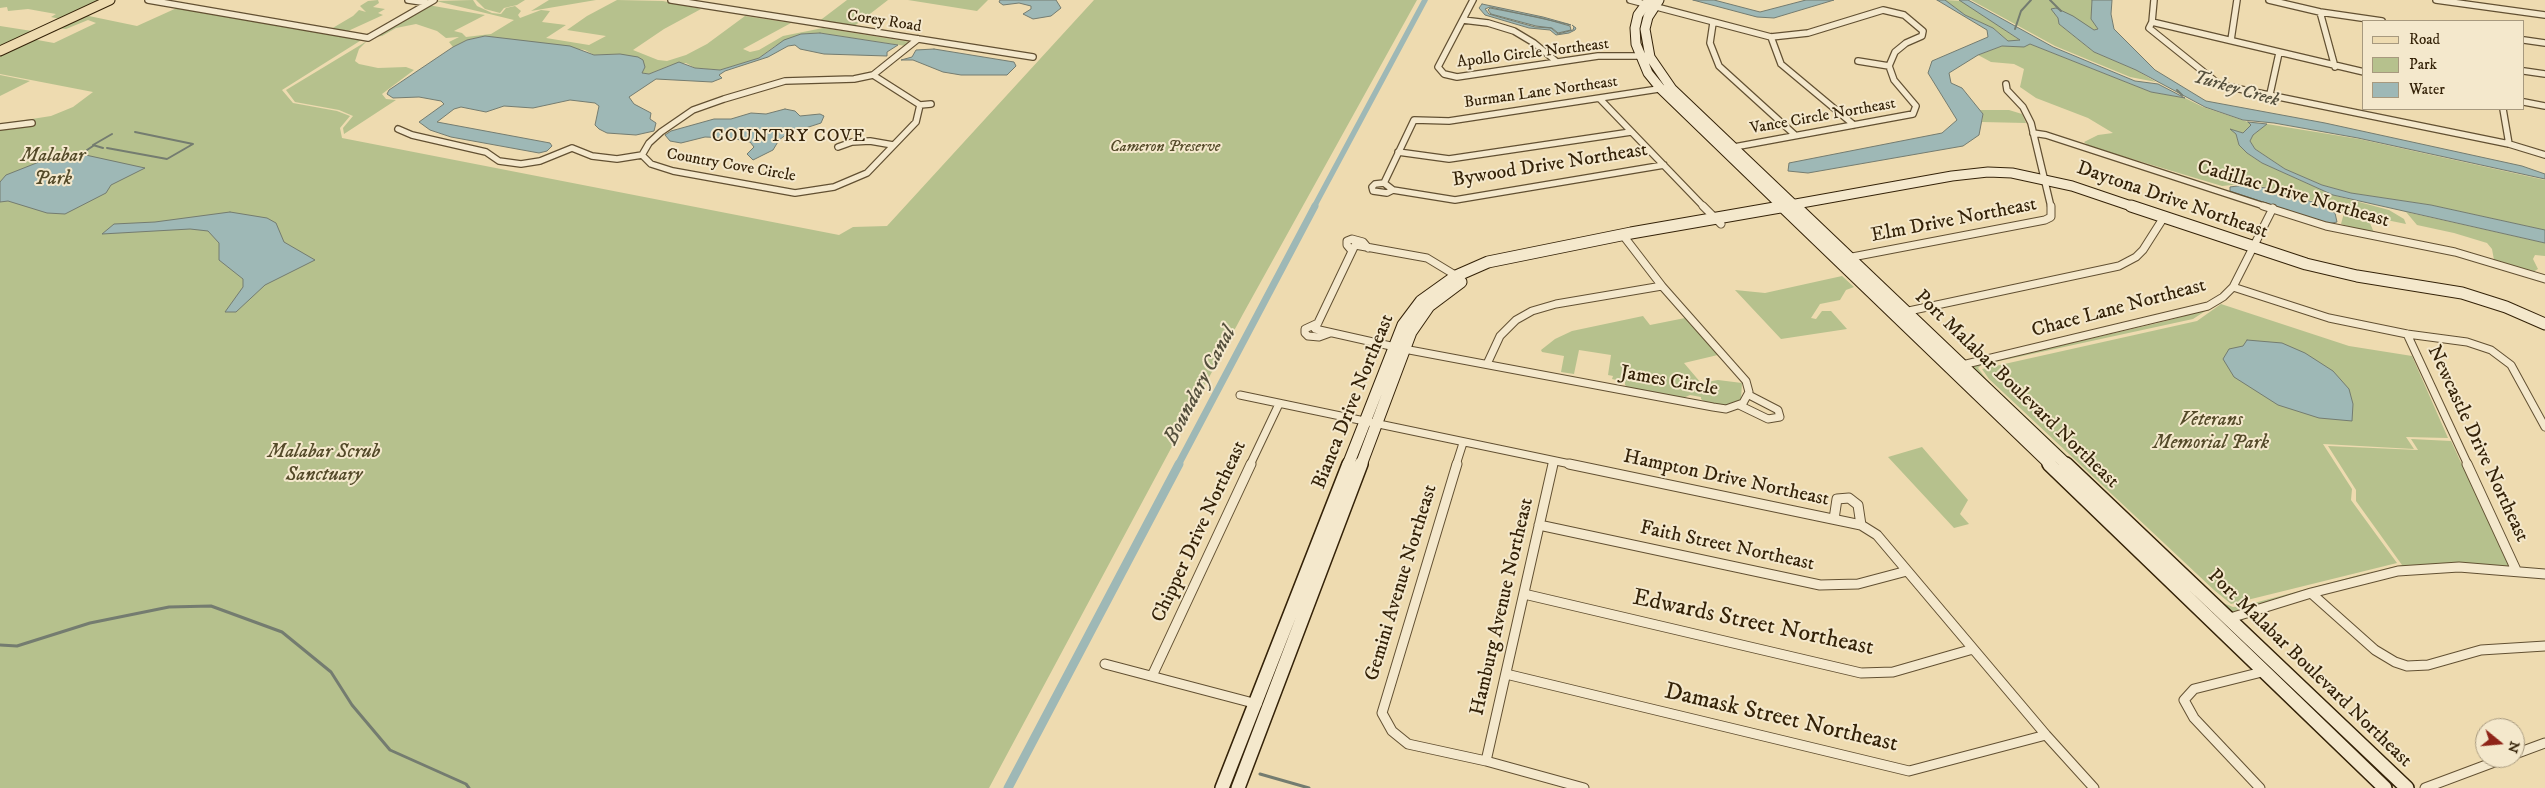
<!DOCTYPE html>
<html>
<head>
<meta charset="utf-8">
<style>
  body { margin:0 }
  #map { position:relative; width:2545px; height:788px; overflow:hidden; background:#eedbb0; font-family:"IM FELL DW Pica",serif }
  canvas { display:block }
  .legend { position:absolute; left:2362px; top:20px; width:162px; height:90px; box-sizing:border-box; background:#f4e8cc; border:1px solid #a7997e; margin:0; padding:6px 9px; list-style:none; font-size:15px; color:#342208 }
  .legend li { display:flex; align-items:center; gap:10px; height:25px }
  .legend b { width:25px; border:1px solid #a7997e }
  .north { position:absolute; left:2475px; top:718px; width:50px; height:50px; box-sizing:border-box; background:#f4e8cc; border:1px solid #a7997e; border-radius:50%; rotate:107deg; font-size:14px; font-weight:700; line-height:20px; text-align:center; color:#342208 }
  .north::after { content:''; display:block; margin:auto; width:18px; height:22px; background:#8f2418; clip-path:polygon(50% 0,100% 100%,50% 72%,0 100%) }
</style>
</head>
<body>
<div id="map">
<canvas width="2545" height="788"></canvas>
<ul class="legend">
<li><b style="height:6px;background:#eedbb0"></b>Road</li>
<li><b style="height:14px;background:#b6c18d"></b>Park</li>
<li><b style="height:14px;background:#9eb8b6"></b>Water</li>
</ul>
<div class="north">N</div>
</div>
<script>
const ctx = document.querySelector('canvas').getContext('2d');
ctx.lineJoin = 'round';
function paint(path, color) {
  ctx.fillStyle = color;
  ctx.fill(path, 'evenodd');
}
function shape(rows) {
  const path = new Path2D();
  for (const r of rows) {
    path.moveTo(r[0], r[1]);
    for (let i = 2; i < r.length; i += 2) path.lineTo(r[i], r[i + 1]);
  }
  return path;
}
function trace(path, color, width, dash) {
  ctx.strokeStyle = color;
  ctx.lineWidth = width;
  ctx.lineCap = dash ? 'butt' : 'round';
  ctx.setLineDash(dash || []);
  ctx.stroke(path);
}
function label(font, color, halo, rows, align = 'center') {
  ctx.font = font + ' "IM FELL DW Pica",serif';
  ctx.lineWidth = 4;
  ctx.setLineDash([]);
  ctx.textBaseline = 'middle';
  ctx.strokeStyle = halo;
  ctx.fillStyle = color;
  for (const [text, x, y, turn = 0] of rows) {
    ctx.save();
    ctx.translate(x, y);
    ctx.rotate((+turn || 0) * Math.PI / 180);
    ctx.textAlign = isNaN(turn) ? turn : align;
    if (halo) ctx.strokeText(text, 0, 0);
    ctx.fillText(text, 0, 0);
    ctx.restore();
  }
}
const green = shape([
  [0,0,104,0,60,19,51,17,56,14,28,9,8,11,7,7,0,8],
  [378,0,379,3,373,7,385,9,378,13,383,15,348,31,331,29,353,16,359,10,366,12,360,6,368,1],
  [473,0,477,6,492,13,501,14,506,8,515,6,521,11,518,15,520,18,541,10,550,11,542,22,566,25,546,38,589,45,606,36,567,30,587,16,617,0,663,1,701,9,664,29,633,50,658,60,667,61,686,55,707,44,745,16,791,23,743,49,750,52,759,50,783,36,823,28,910,42,906,46,820,33,801,34,775,46,759,58,720,70,695,68,686,63,671,65,649,74,642,73,620,54,594,55,585,50,485,36,467,40,453,47,449,42,459,37,446,38,437,31,416,24,396,28,382,36,374,37,428,5,485,15,454,31,462,33,466,37,491,34,514,20,436,1],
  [476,0,525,0,517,5,504,8,500,13,485,9],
  [549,0,596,0,531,11],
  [847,0,888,0,853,27,818,22],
  [908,0,988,0,977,11],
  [1094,0,1417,0,1243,314,989,788,0,788,0,124,51,116,73,107,93,92,0,74,0,54,32,39,54,43,96,23,88,20,66,29,56,28,84,15,137,26,179,7,363,39,282,90,293,103,337,111,350,116,340,128,342,138,839,235,853,227,887,226],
  [1945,0,1962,1,2021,41,2008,41,1993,28,1965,15],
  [1971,0,2092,0,2091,18,2098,29,2093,30,2052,9,2058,18,2059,24,2094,52,2136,70,2156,82,2130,77,2055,46],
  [0,26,32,31,0,46],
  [367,41,359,49,355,61,359,64,378,68,406,67,414,70,382,94,386,99,396,100,344,134,343,128,353,116,339,110,295,102,286,90],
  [2030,44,2151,92,2185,98,2203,107,2248,122,2251,125,2243,133,2232,130,2236,134,2239,145,2247,153,2262,163,2333,195,2389,210,2404,219,2406,224,2367,216,2375,235,2341,224,2344,213,2317,202,2266,187,2243,184,2222,186,2089,146,2084,142,2098,135,2113,133,2088,118,2036,98,2020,87,2024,69,2014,64,1991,62,1978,55,2002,46],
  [0,75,30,81,0,96],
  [1980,110,2009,110,2022,114,2026,123,1982,122,1983,114],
  [2267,124,2359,139,2545,180,2545,230,2431,205,2351,193,2322,185,2285,169,2255,149,2250,141,2253,135],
  [2406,212,2545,243,2545,256,2535,255,2533,259,2538,269,2533,272,2494,260,2492,249,2487,243,2454,233,2417,225],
  [1842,276,1854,287,1846,290,1840,300,1820,304,1811,318,1816,319,1822,311,1831,311,1847,329,1781,339,1735,290,1765,293],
  [2221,304,2349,346,2412,356,2448,438,2406,437,2414,449,2323,444,2352,489,2351,500,2397,563,2231,604,2214,590,1989,379,1982,369,2197,321],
  [2207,310,2193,319,1981,365,1978,368,1986,379,2223,603,2233,607,2243,606,2378,570,2229,614,1968,367,2158,323],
  [1643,316,1650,325,1685,318,1692,326,1696,325,1722,354,1684,363,1701,383,1718,380,1742,383,1741,400,1724,406,1708,404,1701,399,1701,397,1690,395,1681,399,1630,389,1625,385,1625,382,1612,379,1613,376,1608,375,1611,355,1579,350,1574,374,1561,372,1564,356,1542,352,1541,350,1555,339,1572,331],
  [2411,439,2451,441,2509,566,2439,564,2384,569,2402,565,2356,501,2356,490,2328,446,2418,450],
  [1922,447,1968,500,1960,514,1969,524,1954,528,1888,457]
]);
const water = shape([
  [1000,0,1056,0,1061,8,1051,16,1033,19,1023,14,1031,9,1031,6,1019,3,1003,5,999,2,1000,0],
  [1693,0,1714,0,1760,12,1806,0,1834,0,1774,18,1757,17,1693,0],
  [1937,0,1945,0,1965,15,1993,28,2008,41,2020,40,1959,0,1968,0,2053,47,2135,81,2158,84,2185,98,2151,92,2030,44,2024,47,2002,46,1978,55,1949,73,1951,83,1962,88,1983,114,1979,135,1963,146,1808,173,1788,171,1789,163,1942,133,1957,120,1928,73,1932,61,1988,37,1987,30,1937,0],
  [2092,0,2112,0,2111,14,2114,29,2155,70,2206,101,2325,123,2522,166,2545,174,2545,179,2358,138,2274,123,2243,120,2205,107,2136,70,2094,52,2059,24,2058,18,2051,9,2056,8,2073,16,2094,30,2098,29,2091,19,2092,0],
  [1482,4,1543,17,1568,24,1571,25,1490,7,1485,9,1489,14,1499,17,1535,27,1551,28,1558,34,1573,30,1574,27,1572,25,1576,28,1575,30,1569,33,1556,35,1550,30,1529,28,1485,15,1479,8,1482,4],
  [1490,8,1542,18,1570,26,1571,30,1558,33,1552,28,1536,26,1491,14,1488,10,1490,8],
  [820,33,898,45,887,52,887,56,824,54,800,49,795,45,788,46,768,57,725,71,719,75,722,78,712,82,656,79,629,97,634,104,651,113,650,119,656,123,654,131,636,135,607,133,599,129,595,125,599,106,595,103,570,100,533,108,504,106,486,112,461,107,454,109,437,122,550,143,552,146,547,151,539,153,451,137,430,130,419,122,444,104,441,101,419,97,393,98,387,94,389,90,453,47,467,40,485,36,570,46,594,55,620,54,638,57,643,60,645,67,642,73,649,74,679,62,695,68,720,70,759,58,784,40,801,34,820,33],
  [934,49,1014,62,1016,66,1007,75,961,75,943,72,913,60,901,60,912,57,916,50,934,49],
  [785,109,795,111,800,116,820,114,824,116,821,123,787,134,779,140,773,150,753,160,747,154,754,147,750,142,731,138,705,137,681,143,670,141,665,135,671,131,714,119,731,119,751,113,766,114,785,109],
  [2248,122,2267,124,2253,135,2250,141,2255,149,2285,169,2322,185,2351,193,2431,205,2545,230,2545,243,2333,195,2262,163,2247,153,2239,145,2236,134,2230,129,2243,133,2251,125,2248,122],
  [81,154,145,168,111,185,106,193,65,214,47,213,8,201,0,202,0,182,6,175,39,162,81,154],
  [2245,185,2266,188,2316,203,2335,213,2337,222,2328,224,2230,191,2230,187,2245,185],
  [230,212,267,218,276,223,284,242,315,260,265,285,236,312,225,312,243,287,243,279,219,260,219,243,208,231,190,229,102,234,114,224,155,222,230,212],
  [2247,340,2282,343,2305,353,2333,371,2349,389,2353,404,2352,421,2319,418,2278,405,2234,377,2223,359,2229,349,2243,346,2247,340]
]);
const streamFar1 = shape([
  [2050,0,2061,11],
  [2015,29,2021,11,2031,0],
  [2177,90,2182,95],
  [103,148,93,145,112,134],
  [107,148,167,159,193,144,135,132],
  [87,150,93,146]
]);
const stream = shape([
  [0,645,17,646,90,623,169,607,211,606,282,632,331,672,352,705,390,750,466,784,469,788],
  [1260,774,1309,788]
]);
const canalFar2 = shape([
  [1314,207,1425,0]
]);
const canalFar1 = shape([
  [1178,465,1315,206]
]);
const canal = shape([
  [1008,788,1179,464]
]);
const streetFar2 = shape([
  [148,0,368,38,434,0],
  [408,0,428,3],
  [671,0,1033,57],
  [1473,0,1438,67,1444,74,1457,77,1598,56,1645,56],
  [1630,0,1771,37,1808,33,1883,10,1904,15,1923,31,1922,36,1906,43,1895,52,1889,66,1894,80,1916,106,1913,114,1729,148],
  [2154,0,2152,22,2149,28,2220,85,2509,144,2545,155],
  [2269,0,2320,12,2382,21],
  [2436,0,2545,15],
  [2320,12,2335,67],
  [1463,20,1488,23,1514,31,1534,43,1557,62],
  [2152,22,2364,72],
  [1713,23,1710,43,1719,66,1795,135],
  [1771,37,1781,64,1854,125],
  [2231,40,2237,0],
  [2524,40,2545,43],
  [1858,61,1889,66],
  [2524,71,2545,74],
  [873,75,920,105,916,122,867,173,834,187,795,193,673,171,651,164,642,155,649,143,661,132,693,110,724,99,785,81,854,79,873,75],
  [873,75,918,39],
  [2006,84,2007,90,2023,107,2031,123,2051,207],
  [2270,94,2279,53],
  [1600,99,1704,207],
  [2524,102,2545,106],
  [920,105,931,104],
  [2503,109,2509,144],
  [0,127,32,123],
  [398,129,412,135,486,152,499,161,521,164,540,161,572,148,592,156,617,159,642,155],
  [2033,133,2046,135,2267,207],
  [838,147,852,142,870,141,893,145],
  [1398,152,1449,159,1631,132],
  [1384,183,1414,120,1449,121,1665,88],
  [1384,183,1393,190,1455,200,1664,165],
  [1384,183,1375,184,1372,187,1373,191,1387,193,1393,190]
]);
const streetFar1 = shape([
  [1703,206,1721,224],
  [2263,206,2326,226,2455,252,2545,279],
  [1352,251,1347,245,1347,241,1352,239,1363,242,1368,248],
  [1847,258,2045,220,2051,217,2051,206],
  [1460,278,1427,258,1355,245,1315,329,1404,349,1713,407,1726,409,1743,403,1749,392,1746,381,1662,286,1622,234],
  [2233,287,2329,318,2407,334,2467,342,2491,350,2511,365,2545,427],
  [1904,312,2119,266,2136,257,2143,250,2164,217],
  [1318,323,1305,329,1305,333,1308,336,1319,337,1330,333],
  [2407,334,2468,465],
  [1487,364,1500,336,1516,320,1532,311,1556,304,1662,286],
  [1958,366,2208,306,2223,297,2233,287,2273,208],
  [1240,395,1575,465],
  [1739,405,1768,419,1780,417,1778,410,1749,395],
  [1250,465,1279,404],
  [1456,465,1463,443],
  [1553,465,1554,461]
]);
const street = shape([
  [1457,464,1382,713,1392,731,1408,744,1486,761,1584,788],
  [1569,464,1861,525,1877,535,2046,735,2094,788],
  [2467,464,2516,570],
  [1834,519,1837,499,1849,498,1858,505,1861,525],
  [1539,525,1820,585,1858,584,1907,571],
  [2311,593,2375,650,2395,662,2407,666,2428,665,2481,650,2545,646],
  [1524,594,1861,673,1893,672,1973,649],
  [2227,619,2311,593,2398,571,2459,567,2545,574],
  [1105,664,1257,704],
  [1506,674,1909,771,2046,735],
  [1152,676,1251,464],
  [2515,754,2545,743],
  [1486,761,1553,464],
  [2260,788,2194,718,2184,700,2194,689,2266,671],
  [2425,788,2505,758]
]);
const secondaryFar2 = shape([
  [1649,0,1638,15,1635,28,1636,44,1648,73,1661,89,1783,207],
  [1659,0,1648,17,1645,29,1650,57,1672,89,1796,207],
  [1779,207,1952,176,1988,172,2012,173,2072,186,2134,207]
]);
const secondaryFar1 = shape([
  [1782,206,2051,465],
  [1795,206,2067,465],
  [2131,206,2306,264,2357,276,2462,293,2506,307,2545,324],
  [1348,465,1403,325,1421,301,1456,276,1488,262,1631,233,1786,206],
  [1361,465,1411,332,1429,306,1461,282]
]);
const secondary = shape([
  [2049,464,2385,788],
  [2066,464,2407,788],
  [1222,788,1349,464],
  [1238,788,1361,464]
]);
const primary = shape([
  [0,51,110,0]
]);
const farStreetnames = [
  ["Corey Road",884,22,9],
  ["Apollo Circle Northeast",1533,54,-7],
  ["Burman Lane Northeast",1541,93,-8],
  ["Vance Circle Northeast",1823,117,-10],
  ["Country Cove Circle",731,166,10]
];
const farParknames = [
  ["Cameron Preserve",1165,148]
];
const farWaternames = [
  ["Turkey Creek",2236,90,16]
];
const farNeighbourhoodnames = [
  ["COUNTRY COVE",789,137]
];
const parkNames = [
  ["Malabar",53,157],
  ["Park",53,180],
  ["Veterans",2211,421],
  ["Memorial Park",2211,444],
  ["Malabar Scrub",324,453],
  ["Sanctuary",324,476]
];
const streetNames = [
  ["Bywood Drive Northeast",1550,166,-9],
  ["Cadillac Drive Northeast",2293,195,16],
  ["Daytona Drive Northeast",2172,201,19],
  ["Elm Drive Northeast",1954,221,-11],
  ["Chace Lane Northeast",2119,309,-15],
  ["James Circle",1669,382,10],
  ["Port Malabar Boulevard Northeast",2016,390,44],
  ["Bianca Drive Northeast",1354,402,-68],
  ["Newcastle Drive Northeast",2477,444,65],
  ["Hampton Drive Northeast",1726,479,12],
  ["Chipper Drive Northeast",1200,532,-65],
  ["Faith Street Northeast",1727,547,12],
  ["Gemini Avenue Northeast",1402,583,-73],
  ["Hamburg Avenue Northeast",1503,607,-77],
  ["Port Malabar Boulevard Northeast",2309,669,44]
];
const waterNames = [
  ["Boundary Canal",1201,386,-62]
];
const nearStreetnames = [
  ["Edwards Street Northeast",1753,624,12],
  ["Damask Street Northeast",1781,719,13]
];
paint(green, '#b6c18d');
paint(water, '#9eb8b6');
trace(water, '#747c70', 1);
trace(streamFar1, '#747c70', 2);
trace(stream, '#747c70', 3);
trace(canalFar2, '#9eb8b6', 5.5);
trace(canalFar1, '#9eb8b6', 7);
trace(canal, '#9eb8b6', 9);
trace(streetFar2, '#625032', 8);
trace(streetFar1, '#625032', 9);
trace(street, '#625032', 11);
trace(secondaryFar2, '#342208', 11);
trace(secondaryFar1, '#342208', 13);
trace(secondary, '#342208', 16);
trace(primary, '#342208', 11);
trace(streetFar2, '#f4e8cc', 5.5);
trace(streetFar1, '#f4e8cc', 7);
trace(street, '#f4e8cc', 9);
trace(secondaryFar2, '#f4e8cc', 9);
trace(secondaryFar1, '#f4e8cc', 11);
trace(secondary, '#f4e8cc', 13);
trace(primary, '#eedbb0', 9);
label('16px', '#342208', '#f4e8cc', farStreetnames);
label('italic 16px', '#544a29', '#f4e8cc', farParknames);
label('italic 18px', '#544f3c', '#f4e8cc', farWaternames);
ctx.letterSpacing = '1px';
label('18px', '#342208', '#f4e8cc', farNeighbourhoodnames);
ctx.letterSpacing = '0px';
label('italic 20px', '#544a29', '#f4e8cc', parkNames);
label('20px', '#342208', '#f4e8cc', streetNames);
label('italic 21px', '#544f3c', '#f4e8cc', waterNames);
label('24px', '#342208', '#f4e8cc', nearStreetnames);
</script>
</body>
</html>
